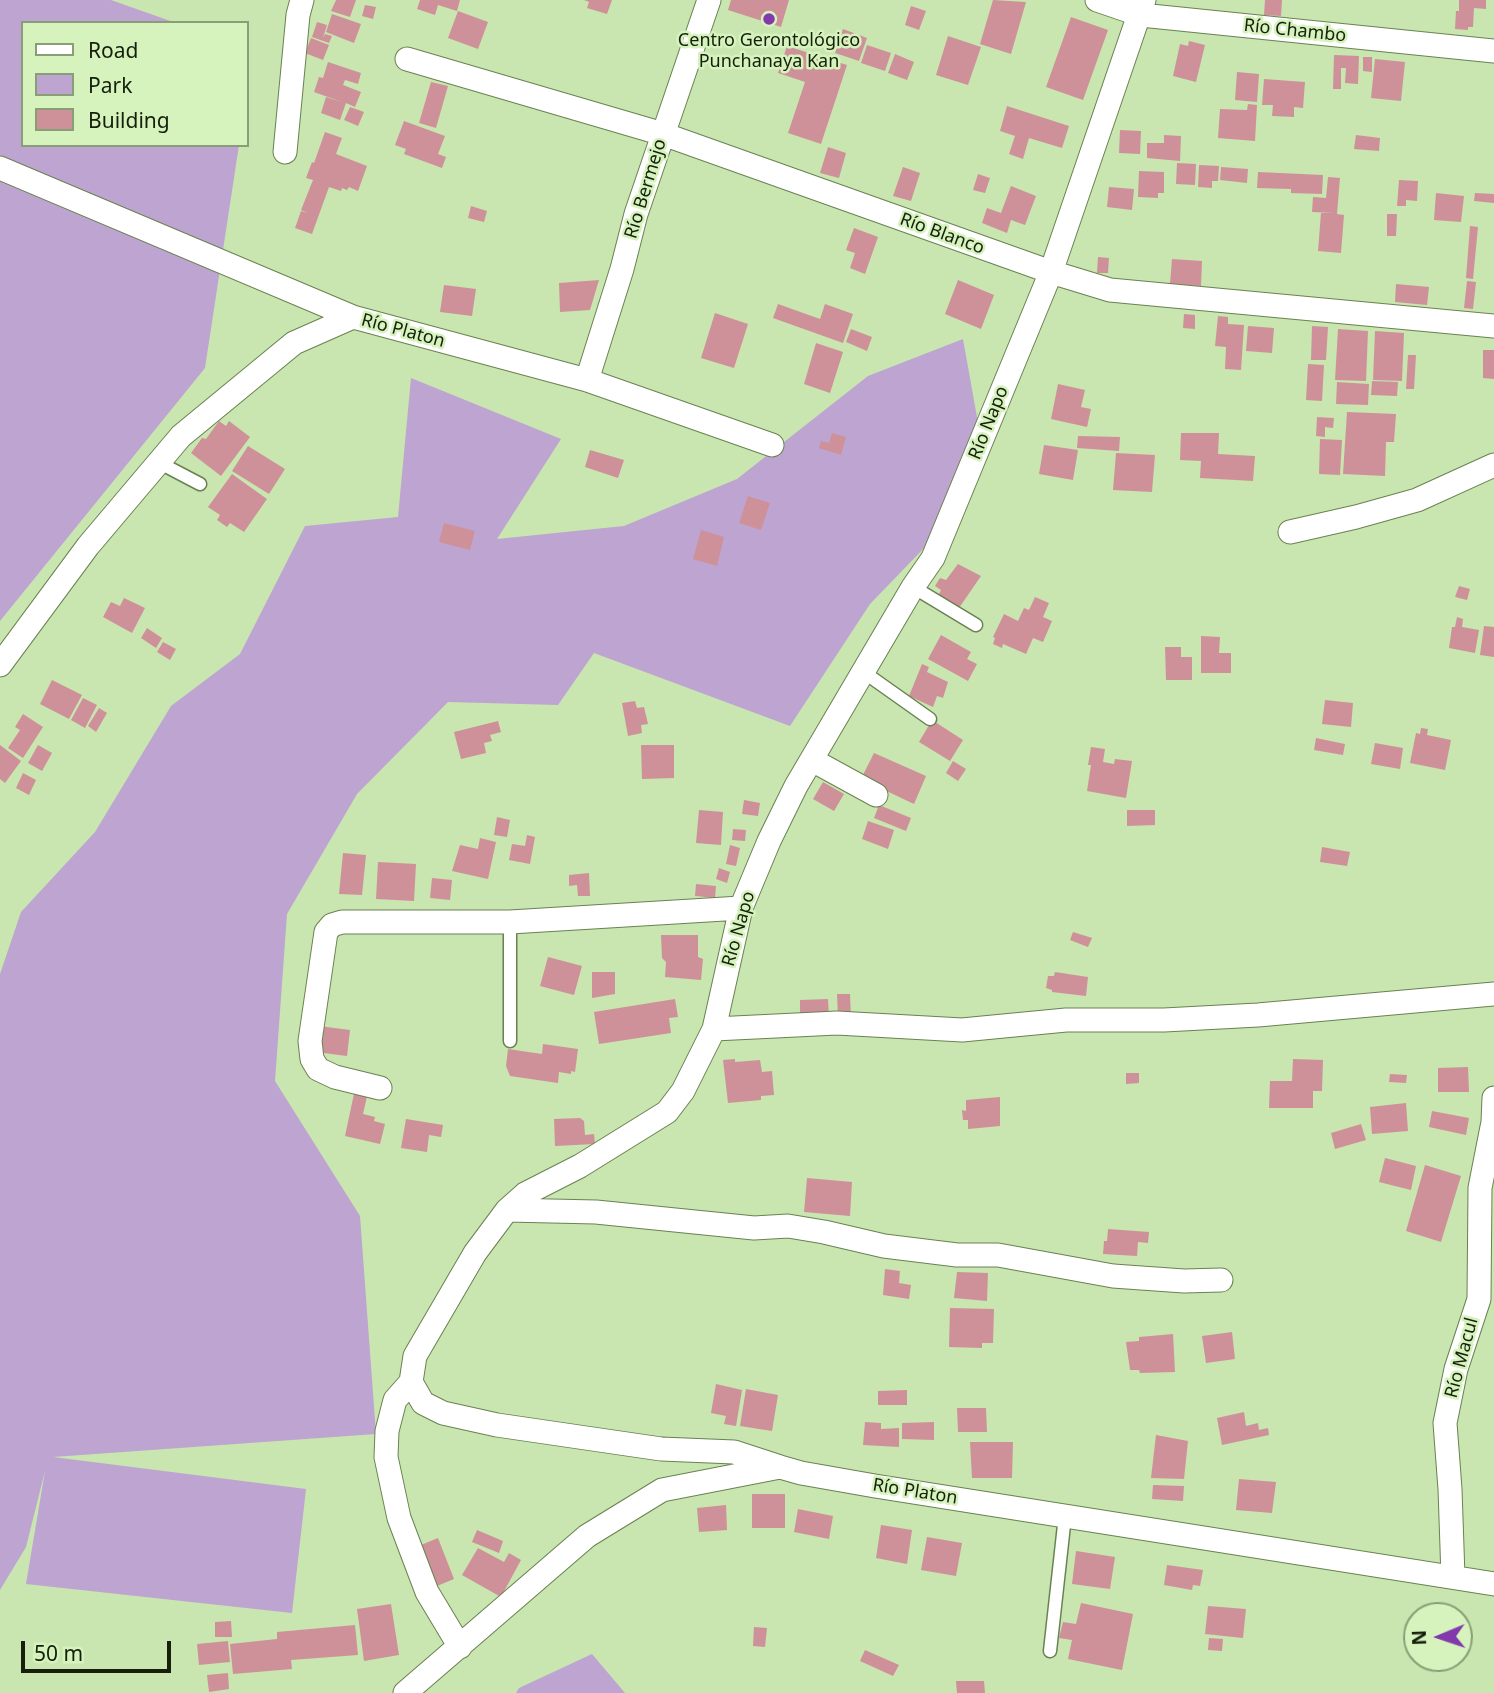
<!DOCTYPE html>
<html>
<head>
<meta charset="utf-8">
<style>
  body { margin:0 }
  #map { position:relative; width:1494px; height:1693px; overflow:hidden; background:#c9e5b0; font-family:"Noto Sans",sans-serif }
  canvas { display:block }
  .legend { position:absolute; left:21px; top:21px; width:228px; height:126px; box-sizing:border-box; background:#d6f3bd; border:2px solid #899e76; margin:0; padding:9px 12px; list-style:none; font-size:21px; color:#151f0c }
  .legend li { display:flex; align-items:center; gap:14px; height:35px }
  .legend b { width:35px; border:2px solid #899e76 }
  .north { position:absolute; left:1403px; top:1602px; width:70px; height:70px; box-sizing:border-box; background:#d6f3bd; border:2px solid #899e76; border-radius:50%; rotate:268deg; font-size:19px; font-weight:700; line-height:28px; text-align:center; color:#151f0c }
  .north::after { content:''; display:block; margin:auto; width:24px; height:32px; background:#8239ac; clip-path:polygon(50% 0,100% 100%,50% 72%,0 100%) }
  .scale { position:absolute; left:21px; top:1641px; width:150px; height:32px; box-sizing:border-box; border:4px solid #151f0c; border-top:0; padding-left:9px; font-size:21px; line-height:24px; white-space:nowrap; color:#151f0c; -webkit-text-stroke:5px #d6f3bd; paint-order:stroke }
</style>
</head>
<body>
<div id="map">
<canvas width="1494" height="1693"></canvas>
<ul class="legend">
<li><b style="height:9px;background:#fff"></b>Road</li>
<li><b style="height:19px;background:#bea4d1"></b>Park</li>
<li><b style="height:19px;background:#cf9199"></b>Building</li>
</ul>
<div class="north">N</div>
<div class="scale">50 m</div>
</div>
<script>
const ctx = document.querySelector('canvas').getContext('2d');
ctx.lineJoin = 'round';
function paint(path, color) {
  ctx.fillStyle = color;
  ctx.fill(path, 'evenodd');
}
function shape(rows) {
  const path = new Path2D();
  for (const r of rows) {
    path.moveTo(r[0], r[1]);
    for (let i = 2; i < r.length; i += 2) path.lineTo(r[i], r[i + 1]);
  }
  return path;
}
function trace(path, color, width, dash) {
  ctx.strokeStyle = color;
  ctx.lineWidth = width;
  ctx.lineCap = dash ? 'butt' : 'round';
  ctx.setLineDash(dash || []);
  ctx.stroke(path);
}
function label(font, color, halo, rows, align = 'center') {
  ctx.font = font + ' "Noto Sans",sans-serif';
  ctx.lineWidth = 5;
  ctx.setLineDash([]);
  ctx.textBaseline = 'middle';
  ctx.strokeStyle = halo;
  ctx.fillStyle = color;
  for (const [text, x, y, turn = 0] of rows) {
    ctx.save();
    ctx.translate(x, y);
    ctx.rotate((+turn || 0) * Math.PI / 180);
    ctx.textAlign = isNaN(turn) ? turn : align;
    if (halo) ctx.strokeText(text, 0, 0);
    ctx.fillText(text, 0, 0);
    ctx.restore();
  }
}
const green = shape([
  [0,0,111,0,176,23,23,23,23,145,239,145,205,368,0,621],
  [963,339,985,462,928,544,870,604,790,726,594,653,558,705,448,702,357,794,287,914,275,1081,360,1216,376,1434,53,1457,306,1489,292,1613,26,1584,45,1471,26,1547,0,1590,0,974,21,912,95,832,171,706,240,654,305,526,398,517,411,378,561,439,497,539,624,526,737,479,868,376],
  [592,1654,625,1693,516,1693,519,1688]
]);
const building = shape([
  [336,0,356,0,350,17,331,11],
  [420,0,460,0,457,11,438,5,435,15,417,9],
  [584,0,612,0,607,14,587,8,589,2],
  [731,0,789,0,781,27,728,10],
  [993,0,1026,2,1011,54,980,44],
  [1265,0,1282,0,1281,16,1264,15],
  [1459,0,1486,0,1486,9,1474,8,1473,27,1468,27,1468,30,1455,29,1456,11,1459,11],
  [365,5,376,7,373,19,362,16],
  [911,6,926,11,919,30,905,25],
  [458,11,488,22,478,49,448,38],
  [332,14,361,24,354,43,326,32],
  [1071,17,1108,30,1083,100,1046,87],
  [317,22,327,25,323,38,325,34,332,36,329,43,312,37],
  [843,29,867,38,859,61,835,53],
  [948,36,981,47,968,85,936,75],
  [311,38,329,45,323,60,305,53],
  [1189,41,1205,45,1196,82,1173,76,1180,44,1188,46],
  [867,45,891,53,885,71,861,63],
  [787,46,847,65,821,144,788,133,805,82,778,73],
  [895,54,914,62,907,80,888,73],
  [1334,55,1359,56,1358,84,1345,83,1346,68,1341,68,1341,89,1333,89],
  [1363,57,1372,57,1372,72,1363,71],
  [1375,59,1405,62,1401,101,1371,98],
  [328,62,361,73,358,84,345,80,343,85,361,92,355,107,346,103,340,120,321,113,326,97,342,102,314,92,319,77,323,78],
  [1237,72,1259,74,1257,102,1235,100],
  [1264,79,1305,82,1303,108,1294,107,1294,117,1272,116,1273,105,1262,105],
  [431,82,448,86,436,128,419,123],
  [1248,104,1257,105,1255,141,1218,138,1220,109,1247,110],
  [1007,106,1069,126,1062,148,1029,138,1023,159,1009,154,1015,136,1000,131],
  [350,107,364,112,358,126,344,120],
  [404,121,445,136,438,154,446,157,442,168,404,154,406,149,395,145],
  [1120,130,1141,131,1140,154,1119,153],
  [325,132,342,138,336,154,367,166,358,191,349,187,347,190,342,188,341,191,329,187,312,234,295,228,301,211,308,213,301,210,313,180,306,178,312,162,314,163],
  [1164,135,1181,136,1180,161,1147,158,1147,143,1164,143],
  [1356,135,1380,138,1379,151,1354,149],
  [828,147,846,153,839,178,820,173],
  [1177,163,1196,164,1195,185,1176,184],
  [1199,165,1219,166,1218,181,1212,181,1212,188,1198,187],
  [903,167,920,173,911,201,893,196],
  [1221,167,1248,169,1247,183,1220,180],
  [1139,171,1164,172,1164,193,1158,193,1158,198,1138,197],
  [1258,172,1323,175,1322,194,1291,193,1291,189,1257,188],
  [978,174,990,178,985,193,973,190],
  [1328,177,1340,178,1337,214,1344,215,1341,253,1318,251,1321,213,1334,213,1312,212,1313,197,1326,198],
  [1399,180,1418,181,1417,201,1406,200,1406,206,1397,206],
  [1011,186,1036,196,1025,225,1011,220,1007,233,982,223,987,208,1001,213],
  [1109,187,1134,189,1132,210,1107,207],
  [1436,193,1464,196,1461,222,1434,220],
  [1475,193,1494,194,1494,203,1474,201],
  [471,206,487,211,484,222,468,218],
  [1387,214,1397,214,1396,236,1387,236],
  [1470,226,1478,227,1473,279,1466,278],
  [854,228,878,237,865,274,850,268,855,253,846,250],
  [1098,257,1109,258,1108,273,1097,273],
  [1172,259,1202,261,1201,286,1170,284],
  [599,280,590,310,560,312,559,283],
  [958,280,994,295,981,329,945,314],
  [1467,281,1476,282,1473,309,1464,308],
  [1396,284,1429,287,1427,305,1395,302],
  [444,285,476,289,472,316,440,312],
  [778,304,820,319,825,304,853,314,843,343,773,318],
  [715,313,748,324,734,368,701,358],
  [1184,314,1195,315,1195,329,1183,328],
  [1218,316,1228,317,1228,324,1244,325,1241,370,1225,369,1226,347,1215,346],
  [1248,326,1274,328,1272,353,1246,351],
  [1312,326,1328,327,1326,360,1311,360],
  [851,329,872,337,867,351,846,342],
  [1338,329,1368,331,1366,381,1335,380],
  [1375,331,1404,333,1402,381,1373,380],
  [816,343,843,352,830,393,804,384],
  [1483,350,1494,350,1494,379,1483,378],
  [1408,355,1416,355,1414,389,1406,389],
  [1308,364,1324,365,1322,401,1306,400],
  [1372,381,1398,382,1397,396,1371,395],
  [1337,382,1369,384,1368,405,1336,404],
  [1058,384,1085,390,1081,407,1091,409,1087,427,1051,419],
  [1347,412,1396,414,1394,442,1386,442,1385,476,1343,474],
  [1317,417,1334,418,1333,428,1325,427,1325,437,1316,436],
  [219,421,226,426,229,421,250,437,221,476,191,453,202,438,206,439],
  [832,433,846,437,841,455,819,448,821,441,829,443],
  [1181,433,1219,433,1218,454,1255,456,1253,481,1200,478,1201,461,1180,460],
  [1078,436,1120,437,1119,451,1077,448],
  [1320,439,1342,440,1340,475,1319,474],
  [1044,445,1078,450,1073,480,1039,474],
  [248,446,285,469,269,494,232,471],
  [590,450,624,460,618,478,585,467],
  [1116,453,1155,455,1152,492,1113,490],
  [232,474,267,499,244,532,230,523,227,527,217,520,220,515,208,507],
  [748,496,770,503,761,530,739,523],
  [444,523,475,531,470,550,439,542],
  [701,530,724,537,717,566,693,559],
  [958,564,981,576,959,608,938,596,941,590,935,586,940,578,946,580],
  [1459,586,1470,589,1467,600,1455,597],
  [1035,597,1049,603,1043,617,1052,621,1043,642,1033,638,1026,654,1003,644,1002,648,993,644,995,638,993,637,1004,614,1018,621,1024,608,1029,610],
  [124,598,145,608,132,633,103,617,111,602,120,606],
  [1457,617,1463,619,1462,627,1479,630,1475,653,1449,648,1452,627,1455,627],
  [1484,626,1494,627,1494,657,1480,655],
  [147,628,162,638,156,648,141,638],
  [941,635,971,652,967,659,977,664,968,681,928,659],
  [1201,636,1220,637,1219,653,1231,653,1231,673,1201,673],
  [163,642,176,649,170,660,157,652],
  [1165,647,1181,647,1181,657,1192,657,1192,680,1166,680],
  [922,664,929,667,927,672,948,682,943,698,937,696,933,707,909,696],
  [52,680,82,695,69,719,40,704],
  [83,698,97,705,85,728,71,720],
  [1325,700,1353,703,1351,727,1322,724],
  [635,701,637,708,644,707,648,724,641,725,642,733,628,736,622,703],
  [99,708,107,713,96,732,88,726],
  [23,714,43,727,23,758,8,748,20,730,15,727],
  [932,720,963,740,950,761,919,742],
  [498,721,501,732,490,735,492,741,484,743,486,753,461,759,454,732],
  [1421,728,1428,729,1427,735,1451,740,1445,770,1410,763,1416,733,1420,734],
  [1316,738,1345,744,1343,755,1314,750],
  [1375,743,1403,748,1400,769,1371,764],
  [0,745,21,761,5,783,0,779],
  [38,745,52,753,42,771,28,763],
  [641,745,674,745,674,778,642,779],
  [1091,747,1105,749,1103,762,1114,764,1115,759,1132,761,1126,798,1087,791,1091,765,1088,765],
  [874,753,926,776,914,804,861,779],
  [953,761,966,769,958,781,946,773],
  [23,773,36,780,29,795,16,788],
  [823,782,844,794,834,811,813,799],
  [744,800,760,803,758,816,742,814],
  [879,805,911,818,906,831,874,818],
  [699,810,723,812,721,845,696,843],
  [1127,810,1155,810,1155,825,1127,826],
  [497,817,510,820,507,837,494,835],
  [868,821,894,830,888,849,862,839],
  [733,829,746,830,745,841,732,840],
  [527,835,535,837,530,864,509,860,512,844,525,846],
  [480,838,496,842,488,879,452,871,460,845,478,849],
  [730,845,740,848,736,866,726,864],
  [1322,847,1350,852,1347,866,1320,862],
  [343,853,366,855,362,895,339,894],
  [378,862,416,864,414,901,376,899],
  [719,868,730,872,727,883,716,879],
  [589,873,590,896,578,896,577,885,569,886,569,875],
  [432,878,452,880,450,900,430,898],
  [696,884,716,886,715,898,695,896],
  [1073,932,1092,938,1088,947,1070,940],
  [661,935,698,935,698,957,703,959,701,980,665,977,666,962,662,958],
  [548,957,582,966,574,995,540,986],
  [592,972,615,972,615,994,592,998],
  [1055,972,1088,977,1086,996,1052,992,1052,990,1046,988,1048,976,1054,976],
  [837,994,850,994,851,1018,838,1018],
  [675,999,678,1017,669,1018,671,1033,599,1044,594,1012],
  [828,999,829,1017,800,1018,800,1000],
  [319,1026,350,1030,347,1056,316,1052],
  [543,1044,578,1049,575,1072,571,1071,571,1074,559,1072,558,1083,510,1076,506,1066,508,1049,542,1054],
  [735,1059,735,1062,760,1060,762,1072,772,1071,774,1095,761,1096,761,1100,728,1103,723,1060],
  [1293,1059,1323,1060,1322,1091,1313,1091,1313,1108,1269,1108,1270,1081,1292,1081],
  [1468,1067,1469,1092,1438,1092,1438,1068],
  [1126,1073,1139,1073,1139,1083,1126,1084],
  [1390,1074,1407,1075,1406,1083,1389,1082],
  [355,1089,368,1092,363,1114,375,1117,374,1121,385,1124,380,1144,345,1136],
  [1000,1097,1000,1126,968,1129,968,1120,963,1120,962,1110,966,1111,966,1100],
  [1406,1103,1408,1131,1372,1134,1370,1107],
  [1432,1111,1469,1118,1466,1135,1429,1127],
  [580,1118,584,1121,585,1135,594,1134,595,1144,555,1146,554,1119],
  [406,1119,443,1125,441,1137,429,1135,427,1152,401,1148],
  [1361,1124,1366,1140,1335,1149,1331,1133],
  [1385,1158,1416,1166,1411,1190,1379,1182],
  [1425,1165,1461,1176,1441,1242,1406,1231],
  [807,1178,852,1182,850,1216,804,1212],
  [1108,1229,1149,1232,1148,1243,1138,1242,1137,1256,1103,1254,1104,1241,1107,1241],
  [885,1269,900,1271,899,1283,911,1285,909,1299,883,1295],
  [957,1272,988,1273,987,1301,954,1298],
  [950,1308,994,1309,993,1343,982,1343,982,1348,949,1347],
  [1232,1332,1235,1359,1206,1363,1202,1336],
  [1173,1334,1175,1372,1140,1373,1139,1370,1130,1370,1126,1342,1139,1341,1139,1337],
  [716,1384,742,1390,736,1426,724,1424,726,1416,711,1413],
  [746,1389,778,1395,772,1431,740,1426],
  [907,1390,907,1405,878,1405,878,1391],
  [957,1408,986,1408,987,1432,958,1432],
  [1244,1412,1246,1426,1258,1423,1259,1430,1268,1428,1269,1435,1222,1445,1217,1418],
  [865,1422,881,1423,881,1429,899,1428,899,1447,863,1445],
  [934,1422,934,1440,902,1439,902,1423],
  [1156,1435,1188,1441,1184,1479,1151,1478],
  [970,1442,1013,1442,1012,1478,972,1478],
  [1239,1479,1276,1482,1272,1513,1236,1510],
  [1153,1485,1184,1486,1183,1501,1152,1499],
  [752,1494,785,1494,785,1528,752,1528],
  [726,1505,727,1530,699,1532,697,1508],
  [798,1509,833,1516,829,1539,794,1532],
  [881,1525,912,1530,907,1564,876,1558],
  [477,1530,503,1541,499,1553,472,1542],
  [927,1537,962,1543,956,1576,921,1570],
  [438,1538,454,1579,437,1586,421,1545],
  [478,1548,504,1562,509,1553,521,1560,501,1597,462,1575],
  [1076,1551,1115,1557,1110,1589,1072,1584],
  [1167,1565,1203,1570,1200,1586,1193,1585,1192,1590,1164,1585],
  [1081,1603,1133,1614,1122,1670,1068,1659,1072,1640,1059,1638,1063,1622,1076,1624],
  [391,1604,399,1655,364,1661,357,1609],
  [1208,1606,1246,1609,1243,1638,1205,1634],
  [231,1621,232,1637,215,1637,215,1622],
  [355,1625,358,1655,291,1660,292,1669,233,1674,230,1644,277,1639,277,1632],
  [754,1627,767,1628,765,1647,753,1646],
  [1209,1638,1223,1639,1222,1651,1208,1650],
  [228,1641,230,1662,199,1665,197,1644],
  [865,1650,899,1665,893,1676,860,1661],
  [228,1673,229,1689,209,1692,207,1675],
  [956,1681,984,1681,985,1693,957,1693]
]);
const lane = shape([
  [158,462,200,484],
  [913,587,976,625],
  [865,673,930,719],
  [510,922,510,1041],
  [1050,1651,1065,1516]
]);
const street = shape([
  [1097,0,1141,15,1494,51],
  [407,59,663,134,1051,272,1110,290,1494,326],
  [285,152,298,15,302,0],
  [0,168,353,317],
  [587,380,622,269,636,214,709,0],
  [1290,532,1356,517,1417,500,1494,465],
  [0,665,88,546,181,436,294,343,353,317,587,380,772,445],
  [812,760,876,795],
  [714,1029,837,1023,962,1030,1066,1020,1164,1020,1258,1015,1494,994],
  [380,1088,335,1077,318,1069,312,1059,310,1041,326,932,332,925,342,922,510,922,741,908],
  [507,1210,596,1212,754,1228,788,1226,824,1232,884,1246,957,1255,998,1255,1113,1276,1184,1281,1221,1280],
  [411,1382,395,1400,387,1431,386,1457,399,1518,427,1592,460,1647],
  [780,1467,734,1452,661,1449,497,1425,443,1413,423,1403,411,1382,415,1356,475,1253,507,1210,525,1194,580,1166,667,1112,683,1091,714,1029,741,908,769,841,796,786,913,587,933,558,1051,272,1144,0],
  [1453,1577,1450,1489,1445,1423,1456,1369,1479,1299,1480,1188,1493,1122,1494,1098],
  [405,1693,587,1536,662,1490,780,1467,801,1473,875,1486,1494,1584]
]);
const markers = [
  [769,19,7,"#8239ac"]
];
const streetNames = [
  ["Río Chambo",1295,31,6],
  ["Río Bermejo",646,189,-73],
  ["Río Blanco",942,234,20],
  ["Río Platon",403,331,15],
  ["Río Napo",989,423,-68],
  ["Río Napo",739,929,-74],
  ["Río Macul",1462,1358,-75],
  ["Río Platon",915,1492,9]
];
const poiNames = [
  ["Centro Gerontológico",769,41],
  ["Punchanaya Kan",769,62]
];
paint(green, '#bea4d1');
paint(building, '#cf9199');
trace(lane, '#698251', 15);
trace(street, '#698251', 25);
trace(lane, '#fff', 12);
trace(street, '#fff', 23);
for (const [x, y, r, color] of markers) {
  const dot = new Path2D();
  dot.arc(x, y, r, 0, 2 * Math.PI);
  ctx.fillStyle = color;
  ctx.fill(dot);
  trace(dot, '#d6f3bd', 2.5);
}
label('18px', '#151f0c', '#d6f3bd', streetNames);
label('18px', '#151f0c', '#d6f3bd', poiNames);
</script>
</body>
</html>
